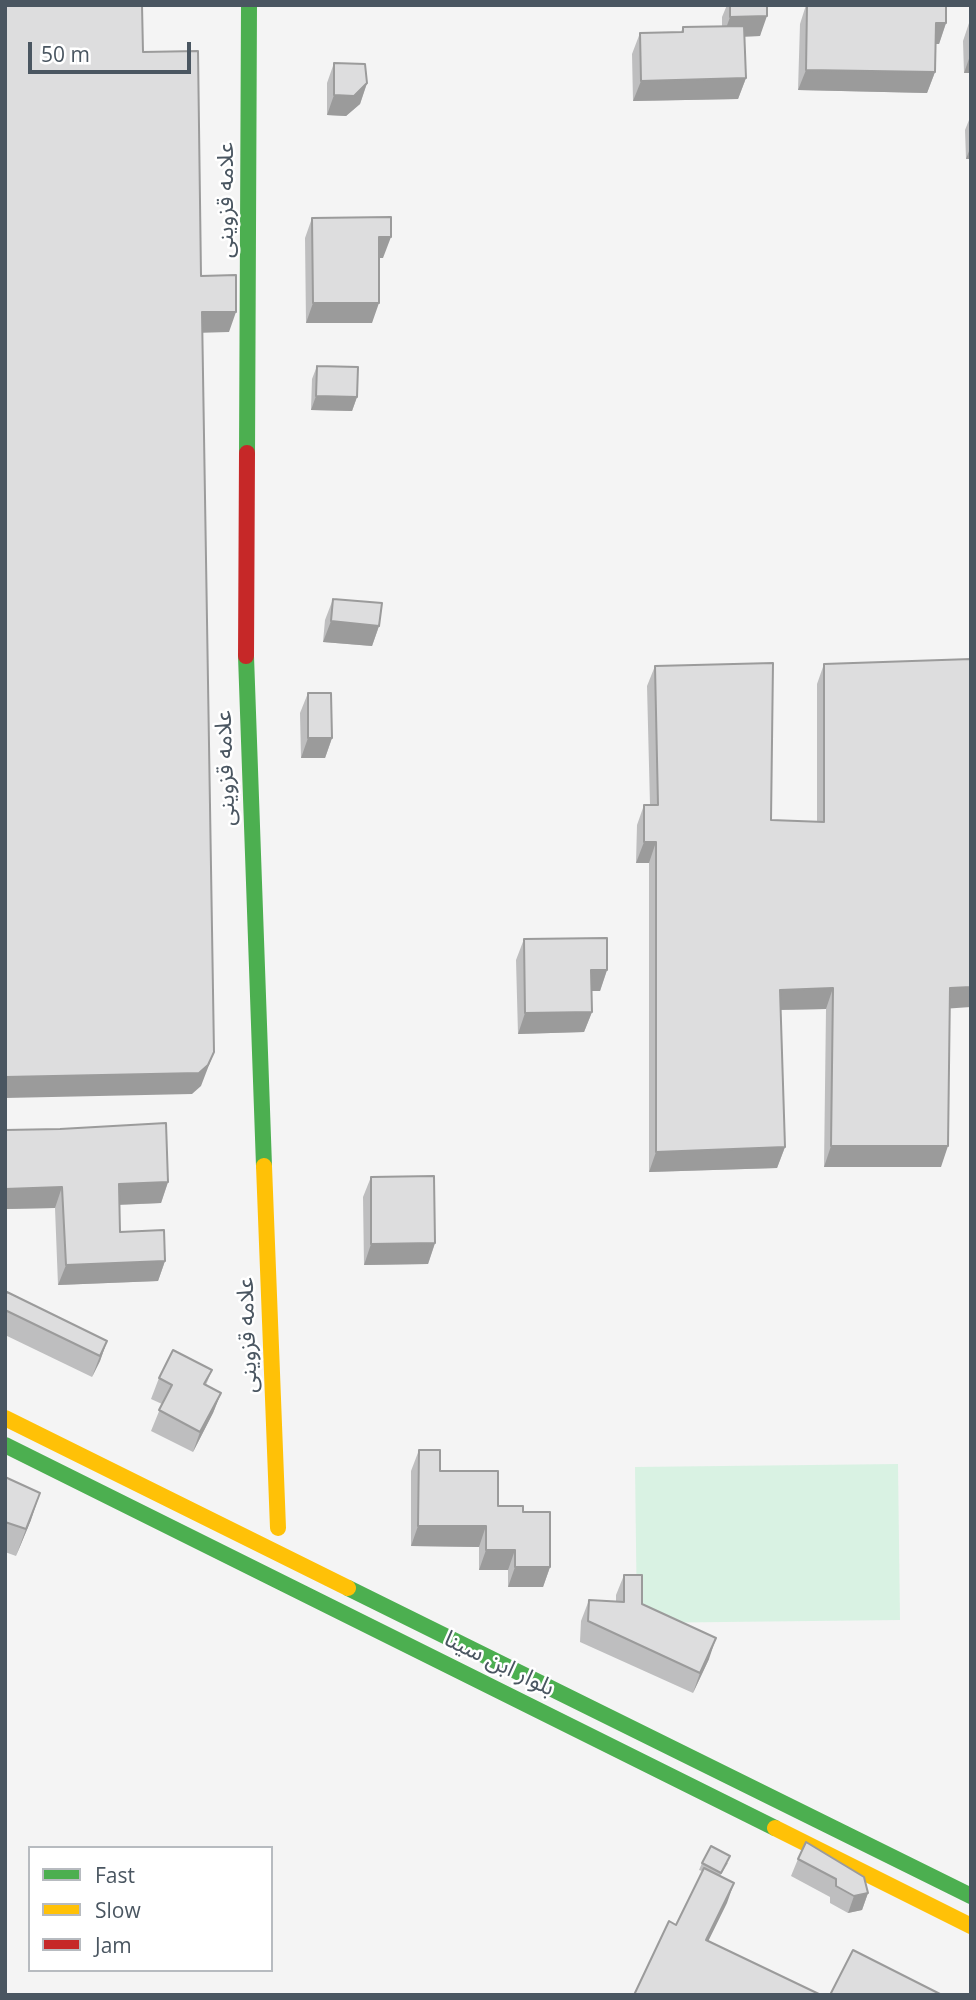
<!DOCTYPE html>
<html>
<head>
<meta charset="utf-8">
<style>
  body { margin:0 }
  #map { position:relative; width:976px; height:2000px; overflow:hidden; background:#f4f4f4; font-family:"Open Sans",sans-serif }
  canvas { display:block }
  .frame { position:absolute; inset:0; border:7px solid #4a5661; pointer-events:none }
  .legend { position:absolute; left:28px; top:1846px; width:245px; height:126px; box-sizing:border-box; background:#fff; border:2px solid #b7bbc0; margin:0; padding:9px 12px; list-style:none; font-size:21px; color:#4a5661 }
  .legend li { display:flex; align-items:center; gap:14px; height:35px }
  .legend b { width:35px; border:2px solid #b7bbc0 }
  .scale { position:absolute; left:28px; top:42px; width:163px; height:32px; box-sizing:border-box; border:4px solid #4a5661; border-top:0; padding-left:9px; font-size:21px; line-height:24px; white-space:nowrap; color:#4a5661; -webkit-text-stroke:5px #fff; paint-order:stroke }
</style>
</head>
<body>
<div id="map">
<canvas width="976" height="2000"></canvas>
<div class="frame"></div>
<ul class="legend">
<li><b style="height:9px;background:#4caf50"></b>Fast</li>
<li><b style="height:9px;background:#ffc107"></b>Slow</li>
<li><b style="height:9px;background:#c62828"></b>Jam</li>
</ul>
<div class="scale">50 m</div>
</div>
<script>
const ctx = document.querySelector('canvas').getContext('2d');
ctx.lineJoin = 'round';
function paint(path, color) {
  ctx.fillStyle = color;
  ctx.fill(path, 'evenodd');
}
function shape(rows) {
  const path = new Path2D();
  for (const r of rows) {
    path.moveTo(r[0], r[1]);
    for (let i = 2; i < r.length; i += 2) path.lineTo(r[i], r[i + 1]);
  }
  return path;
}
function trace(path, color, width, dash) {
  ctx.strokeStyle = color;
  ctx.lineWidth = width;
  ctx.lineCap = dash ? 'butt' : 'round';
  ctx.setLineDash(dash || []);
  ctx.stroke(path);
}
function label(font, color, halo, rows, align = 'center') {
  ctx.font = font + ' "Open Sans","Noto Sans Arabic",sans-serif';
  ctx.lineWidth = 5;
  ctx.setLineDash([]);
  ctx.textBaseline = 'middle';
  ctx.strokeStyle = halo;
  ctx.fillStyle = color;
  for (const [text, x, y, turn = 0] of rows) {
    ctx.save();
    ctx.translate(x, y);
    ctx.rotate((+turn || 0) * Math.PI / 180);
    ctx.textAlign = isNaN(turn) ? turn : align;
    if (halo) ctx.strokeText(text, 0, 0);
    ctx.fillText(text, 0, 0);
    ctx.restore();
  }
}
const green = shape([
  [898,1464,900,1620,637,1623,635,1467]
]);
const fast = shape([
  [247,453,249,5],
  [246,656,264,1166],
  [5,1445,775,1828],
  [348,1588,971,1896]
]);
const slow = shape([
  [264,1166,278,1528],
  [5,1418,348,1588],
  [775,1828,971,1926]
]);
const jam = shape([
  [246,656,247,453]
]);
const wall = shape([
  [727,5,767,5,760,36,744,37,746,78,738,99,633,101,632,54,640,33,681,32,683,27,722,27,722,17],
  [806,5,946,5,946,23,939,44,935,44,935,72,927,93,798,90,800,24],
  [970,20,971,73,964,73,963,41],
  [334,63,367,83,360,104,346,116,327,115,327,83],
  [971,115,971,159,966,159,965,130],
  [312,218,383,258,379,258,372,323,306,323,305,238],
  [317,366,357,397,352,411,311,410,312,379],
  [333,599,379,626,372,646,323,642,325,620],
  [824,664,949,1008,941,1167,824,1167,826,1009,781,1010,785,1147,777,1168,649,1172,649,863,636,863,637,825,644,805,650,805,647,686,655,666,771,820,817,822,817,684],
  [308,693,332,738,325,758,301,758,300,713],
  [524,939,607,970,600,991,591,991,592,1012,584,1032,518,1034,516,960],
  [5,1130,168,1182,161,1203,119,1205,120,1232,165,1261,158,1281,58,1285,55,1208,5,1209],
  [371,1177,435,1243,428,1264,364,1265,363,1197],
  [5,1296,107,1341,100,1361,92,1377,5,1335],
  [212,1370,206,1385,221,1393,213,1413,193,1452,151,1431,162,1404,151,1399,159,1378],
  [419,1450,440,1471,498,1506,523,1512,550,1567,543,1587,508,1587,508,1570,479,1570,479,1547,411,1546,411,1471],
  [5,1477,31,1520,16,1556,5,1552],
  [624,1575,642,1604,709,1659,693,1693,580,1642,581,1621,589,1600,616,1602,616,1595],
  [798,1859,868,1893,862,1910,848,1913,830,1903,830,1897,791,1876],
  [702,1863,728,1863,720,1876,727,1903,702,1871,699,1870]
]);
const shadedWall = shape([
  [767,16,760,36,723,37,730,17],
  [936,23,946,23,939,44,928,44],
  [971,53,971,73,964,73],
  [806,70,935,72,927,93,798,90],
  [746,78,738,99,633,101,641,81],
  [367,83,360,104,346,116,327,115,334,95],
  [971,146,971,159,966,159],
  [379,237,391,237,383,258,372,258],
  [313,303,379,303,372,323,306,323],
  [202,312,236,312,229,332,194,333],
  [316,396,357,397,352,411,311,410],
  [331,621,379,626,372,646,323,642],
  [308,738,332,738,325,758,301,758],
  [644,842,656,842,649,863,636,863],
  [591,970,607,970,600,991,583,991],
  [971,987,971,1007,942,1009,950,988],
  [833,988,826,1009,773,1010,780,990],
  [592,1012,584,1032,518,1034,525,1013],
  [214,1052,201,1086,192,1094,5,1098,5,1077],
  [831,1146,948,1146,941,1167,824,1167],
  [785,1147,777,1168,649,1172,656,1152],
  [168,1182,161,1203,111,1205,119,1184],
  [62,1187,55,1208,5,1209,5,1189],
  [435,1243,428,1264,364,1265,371,1244],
  [165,1261,158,1281,58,1285,66,1265],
  [107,1341,100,1361,92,1377,100,1356],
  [221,1393,213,1413,193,1452,200,1432],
  [40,1493,31,1520,16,1556,26,1529],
  [418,1526,486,1526,479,1547,411,1546],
  [486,1550,515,1550,508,1570,479,1570],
  [515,1567,550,1567,543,1587,508,1587],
  [716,1638,709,1659,693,1693,700,1673],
  [734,1883,727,1903,699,1960,706,1940],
  [868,1893,862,1910,848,1913,854,1896]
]);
const building = shape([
  [5,5,142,5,143,52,198,51,201,276,236,275,236,312,202,312,214,1052,208,1065,199,1073,5,1077,5,5],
  [730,5,767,5,767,16,730,17,730,5],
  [807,5,946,5,946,23,936,23,935,72,806,70,807,5],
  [744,26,746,78,641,81,640,33,683,32,683,27,744,26],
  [334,63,365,64,367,83,354,96,334,95,334,63],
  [391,217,391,237,379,237,379,303,313,303,312,218,391,217],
  [317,366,358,367,357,397,316,396,317,366],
  [333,599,382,603,379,626,331,621,333,599],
  [971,659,971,987,950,988,948,1146,831,1146,833,988,780,990,785,1147,656,1152,656,842,644,842,644,805,658,805,655,666,773,663,771,820,824,822,824,664,971,659],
  [308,693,331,693,332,738,308,738,308,693],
  [607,938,607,970,591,970,592,1012,525,1013,524,939,607,938],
  [166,1123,168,1182,119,1184,120,1232,164,1230,165,1261,66,1265,62,1187,5,1189,5,1130,60,1129,166,1123],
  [434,1176,435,1243,371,1244,371,1177,434,1176],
  [7,1292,107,1341,100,1356,5,1310,5,1296,7,1292],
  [173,1350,212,1370,204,1384,221,1393,200,1432,159,1410,172,1385,159,1378,173,1350],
  [419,1450,440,1450,440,1471,498,1471,498,1506,523,1506,523,1512,550,1512,550,1567,515,1567,515,1550,486,1550,486,1526,418,1526,419,1450],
  [5,1477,40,1493,26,1529,5,1522,5,1477],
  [624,1575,642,1575,642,1604,716,1638,700,1673,588,1621,589,1600,624,1602,624,1575],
  [806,1842,864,1877,868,1893,854,1896,836,1886,836,1879,798,1859,806,1842],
  [711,1846,730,1856,721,1873,702,1863,711,1846],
  [704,1868,734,1883,706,1940,821,1995,634,1995,669,1921,676,1925,704,1868],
  [853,1950,942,1995,830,1995,853,1950]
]);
const streetNames = [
  ["علامه قزوینی",226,200,-90],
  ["علامه قزوینی",226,768,-92],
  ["علامه قزوینی",248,1335,-92],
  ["بلوار ابن سینا",499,1664,26]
];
paint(green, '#d9f2e3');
trace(fast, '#4caf50', 16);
trace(slow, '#ffc107', 16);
trace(jam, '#c62828', 16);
paint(wall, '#bebebf');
paint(shadedWall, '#9b9b9b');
paint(building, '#ddddde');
trace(building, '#9b9b9b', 2);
label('23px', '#4a5661', '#fff', streetNames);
</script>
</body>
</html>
